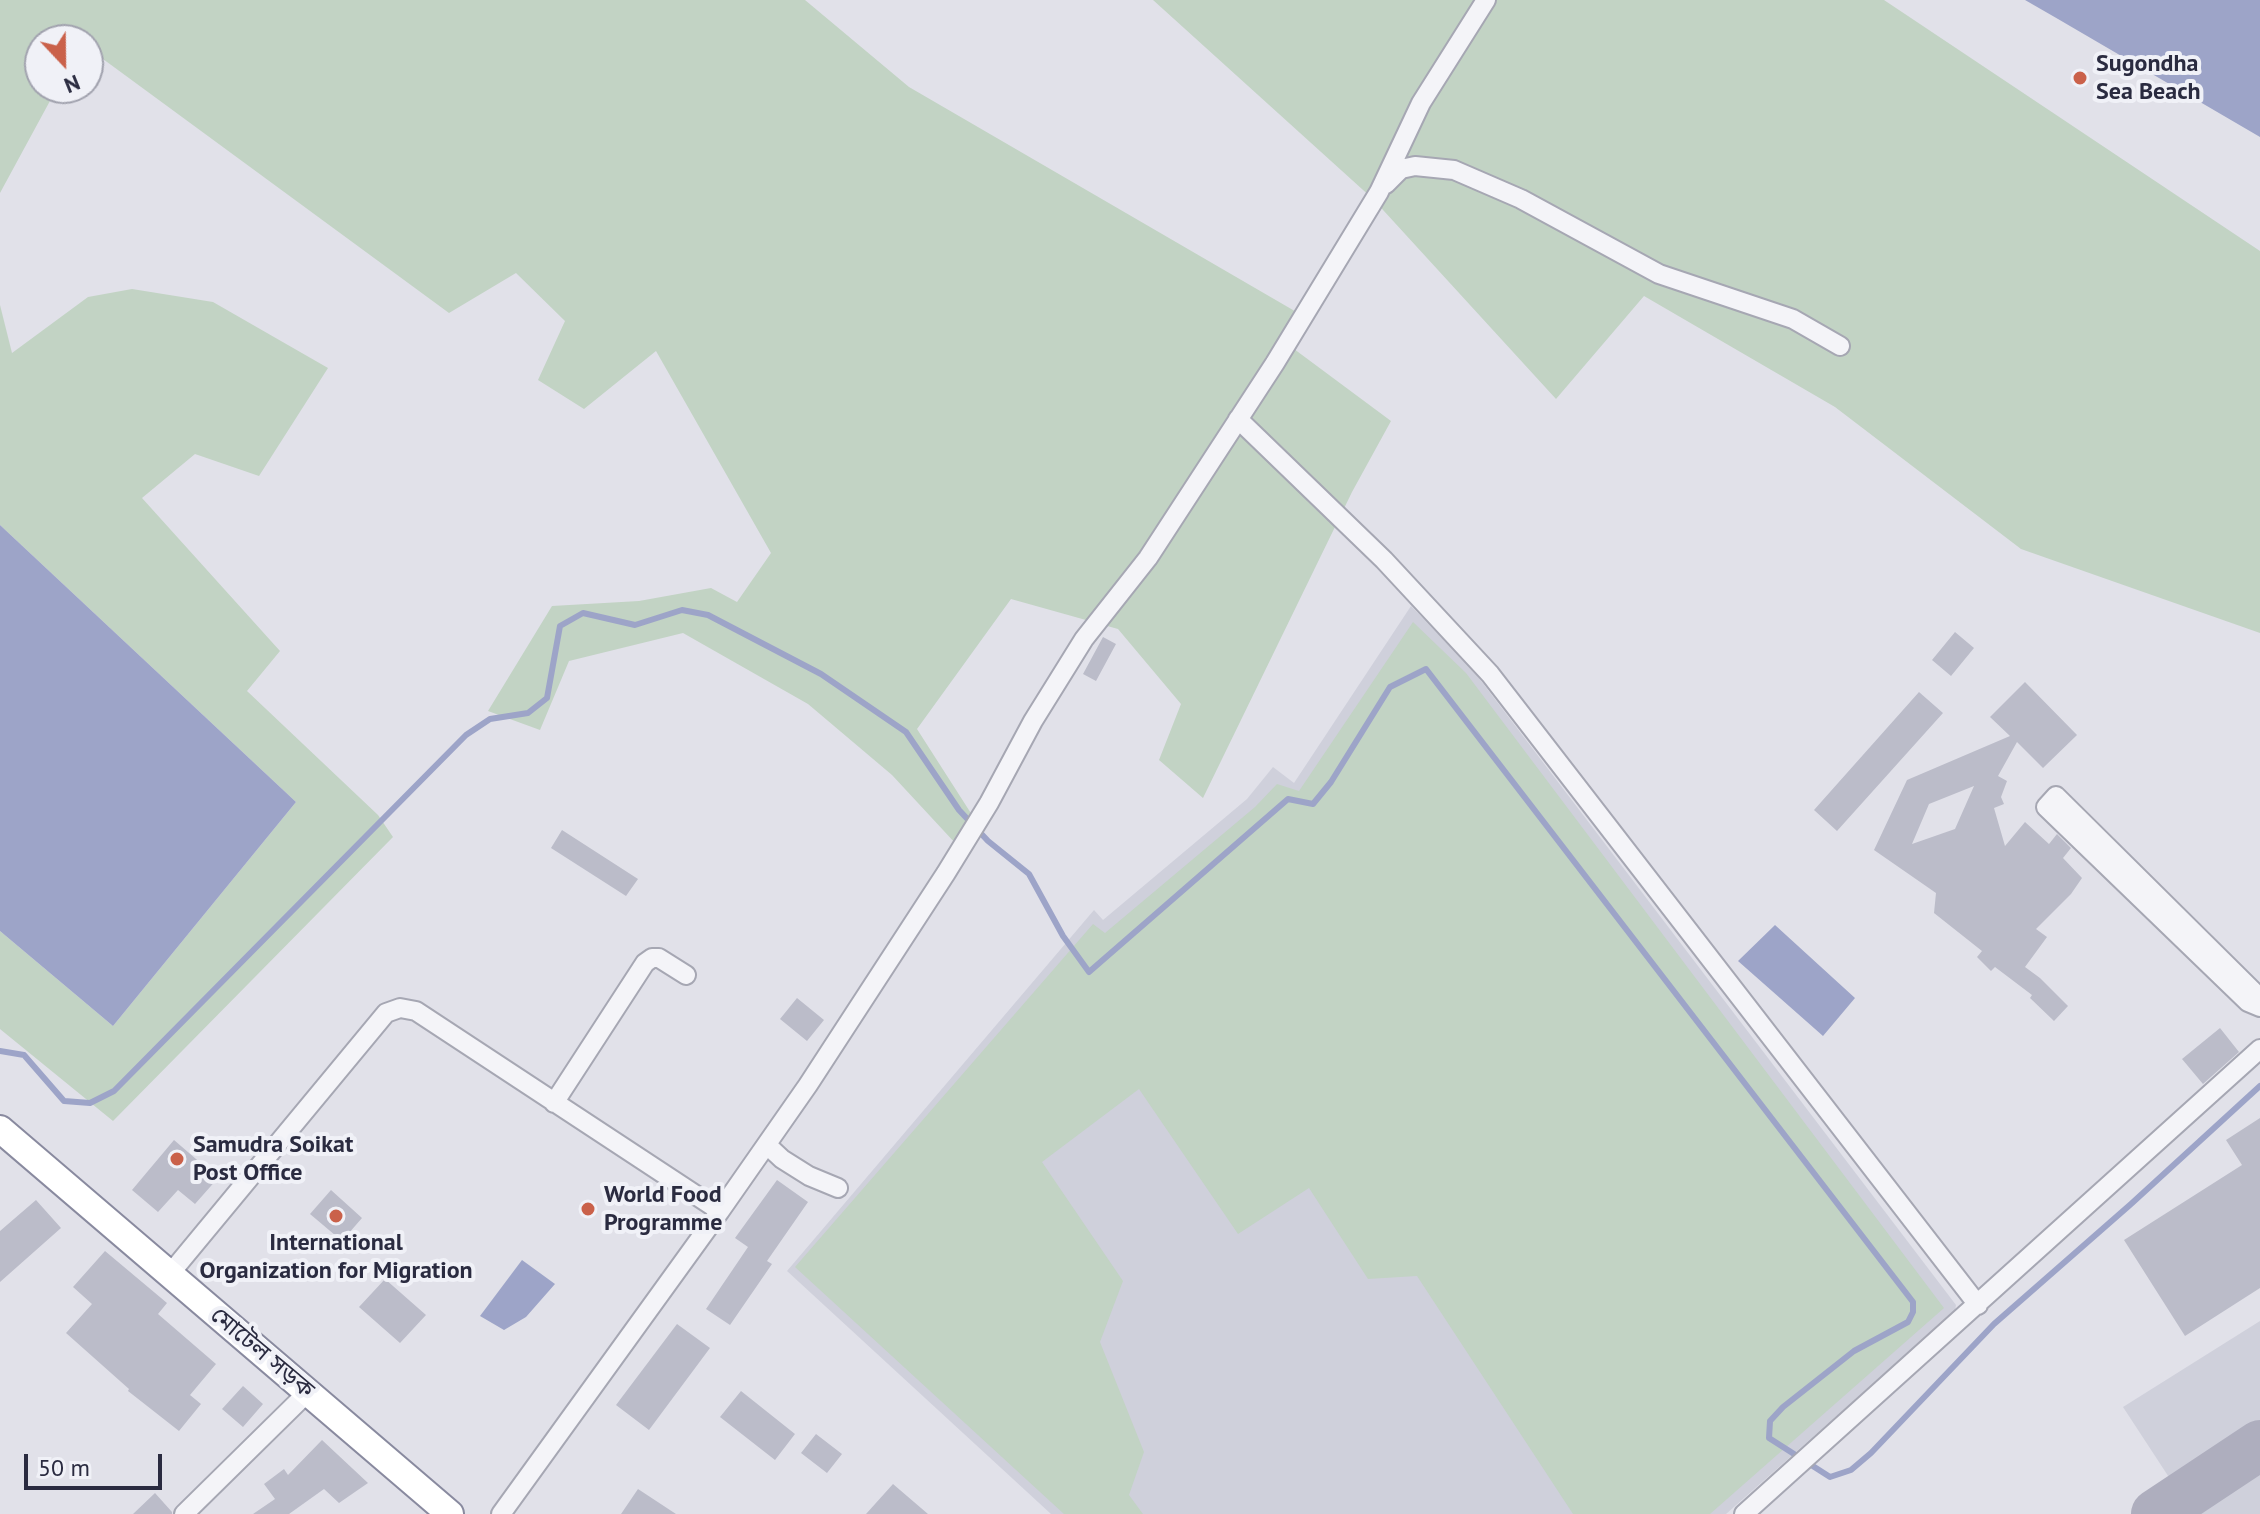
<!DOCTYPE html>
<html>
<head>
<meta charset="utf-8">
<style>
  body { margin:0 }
  #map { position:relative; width:2260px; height:1514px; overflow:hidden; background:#e1e1e9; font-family:"PT Sans",sans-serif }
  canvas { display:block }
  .north { position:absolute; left:24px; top:24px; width:80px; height:80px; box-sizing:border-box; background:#f0f1f7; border:2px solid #a1a2ae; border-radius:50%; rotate:158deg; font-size:22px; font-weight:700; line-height:32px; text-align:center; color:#2a2b40 }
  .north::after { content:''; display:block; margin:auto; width:28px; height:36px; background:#ca614a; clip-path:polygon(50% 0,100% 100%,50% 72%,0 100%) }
  .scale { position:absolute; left:24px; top:1454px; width:138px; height:36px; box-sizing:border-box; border:4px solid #2a2b40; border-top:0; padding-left:10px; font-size:24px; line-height:28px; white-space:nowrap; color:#2a2b40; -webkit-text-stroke:6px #f0f1f7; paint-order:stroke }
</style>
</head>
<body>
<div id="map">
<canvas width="2260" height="1514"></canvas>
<div class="north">N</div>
<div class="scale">50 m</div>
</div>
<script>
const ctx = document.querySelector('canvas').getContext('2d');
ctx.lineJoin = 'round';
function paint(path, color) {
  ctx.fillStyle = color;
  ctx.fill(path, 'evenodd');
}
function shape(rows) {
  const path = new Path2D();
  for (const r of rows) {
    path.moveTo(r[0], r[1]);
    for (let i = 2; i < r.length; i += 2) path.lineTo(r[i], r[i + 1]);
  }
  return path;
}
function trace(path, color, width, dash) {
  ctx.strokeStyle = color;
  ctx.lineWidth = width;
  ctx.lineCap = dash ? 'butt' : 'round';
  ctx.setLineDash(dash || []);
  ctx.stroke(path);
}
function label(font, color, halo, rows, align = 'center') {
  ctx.font = font + ' "PT Sans","Noto Sans Bengali",sans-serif';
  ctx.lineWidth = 8;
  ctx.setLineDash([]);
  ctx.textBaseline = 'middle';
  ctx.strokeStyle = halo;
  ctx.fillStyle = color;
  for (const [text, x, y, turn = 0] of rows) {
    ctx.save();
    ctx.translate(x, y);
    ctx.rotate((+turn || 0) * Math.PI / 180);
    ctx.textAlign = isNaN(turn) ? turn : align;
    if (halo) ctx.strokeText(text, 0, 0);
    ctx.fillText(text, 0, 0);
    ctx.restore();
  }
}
const built = shape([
  [1411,606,1472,669,1956,1305,1955,1311,1726,1514,1051,1514,787,1271,1094,910,1103,920,1247,799,1273,767,1294,783],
  [2260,1321,2260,1514,2193,1514,2123,1407]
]);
const green = shape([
  [0,0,805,0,909,87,1305,317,1290,346,1391,421,1352,492,1203,798,1159,760,1181,704,1118,629,1011,599,917,729,974,818,956,844,892,775,808,704,683,633,569,661,540,730,488,711,552,606,639,601,711,588,737,602,771,553,656,351,584,409,538,380,565,321,516,273,449,313,88,48,88,40,40,40,40,88,57,88,0,193],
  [1153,0,1884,0,2260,251,2260,633,2021,549,1835,407,1644,296,1556,399,1373,199],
  [132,289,213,302,328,368,259,476,195,454,142,498,280,651,247,691,378,815,393,837,113,1121,0,1029,0,931,113,1026,296,802,0,525,0,305,12,353,88,297],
  [1413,622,1466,673,1944,1308,1710,1514,1573,1514,1417,1276,1368,1279,1309,1188,1238,1234,1139,1089,1042,1162,1123,1281,1100,1342,1144,1452,1129,1495,1143,1514,1064,1514,795,1267,1093,924,1105,933,1255,807,1277,784,1299,791]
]);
const water = shape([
  [2025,0,2260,0,2260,137,2058,19],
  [0,525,296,802,113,1026,0,931],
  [1775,925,1855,998,1823,1036,1738,961],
  [522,1260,555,1284,526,1317,504,1330,480,1316]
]);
const stream = shape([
  [0,1051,24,1055,64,1101,90,1103,114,1091,466,735,490,719,528,713,547,698,560,626,583,613,635,625,682,610,708,615,821,674,906,732,959,810,988,841,1029,874,1063,936,1089,972,1288,799,1313,804,1331,782,1390,687,1426,669,1913,1302,1913,1312,1908,1322,1854,1351,1783,1407,1770,1421,1769,1438,1830,1477,1851,1470,1871,1453,1994,1324,2131,1204,2260,1086]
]);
const taxiway = shape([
  [2156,1514,2260,1445]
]);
const building = shape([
  [1955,632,1974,648,1951,676,1932,660],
  [1103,637,1116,644,1096,681,1083,674],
  [2025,682,2077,735,2043,768,2017,742,1998,776,2007,781,2001,797,2004,804,1994,808,2005,846,2025,822,2049,844,2057,834,2071,848,2063,858,2082,878,2071,894,2036,929,2047,937,2025,967,2040,978,2068,1006,2054,1021,2030,998,2032,995,1995,967,1991,971,1977,957,1982,951,1934,913,1936,893,1874,850,1907,780,2010,736,1990,717],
  [1974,786,1955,829,1912,844,1929,804],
  [1919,692,1943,713,1837,831,1814,810],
  [562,830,638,879,626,896,551,848],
  [797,998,824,1020,807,1041,780,1019],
  [2220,1028,2239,1052,2203,1084,2182,1059],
  [2260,1118,2260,1288,2185,1336,2124,1240,2242,1165,2226,1140],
  [174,1140,218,1178,195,1204,178,1190,158,1212,132,1190],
  [777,1180,808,1202,767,1261,772,1264,730,1325,706,1309,748,1247,735,1238],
  [331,1190,362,1218,342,1241,310,1214],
  [36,1200,61,1228,0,1282,0,1231],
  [105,1251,167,1303,158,1314,216,1364,190,1395,201,1404,179,1431,128,1391,129,1389,66,1333,92,1304,73,1287],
  [385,1279,426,1315,400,1343,359,1307],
  [677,1324,710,1348,649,1430,616,1405],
  [243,1386,263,1404,243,1427,222,1409],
  [741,1391,795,1434,775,1460,720,1417],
  [816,1434,842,1454,827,1473,801,1453],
  [322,1440,368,1483,339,1503,324,1489,289,1514,253,1514,275,1499,264,1484,284,1469,288,1475],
  [893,1484,928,1514,866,1514],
  [638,1489,676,1514,621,1514],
  [155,1493,172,1512,172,1514,133,1514]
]);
const minor = shape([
  [1386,184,1401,169,1415,166,1454,170,1521,199,1659,274,1793,319,1840,346],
  [1238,419,1384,560,1490,674,1978,1305],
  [2260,1003,2256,994,2056,796,2046,807,2248,1002,2260,1007],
  [554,1103,645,963,652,958,659,958,686,975],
  [767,1145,782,1159,809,1176,838,1188],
  [720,1211,808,1085,946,873,989,803,1033,721,1084,639,1148,558,1275,363,1379,192,1421,103,1486,0],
  [169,1275,386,1013,400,1008,416,1011,720,1211,501,1514],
  [184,1514,308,1392],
  [1744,1514,2260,1049]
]);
const highway = shape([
  [0,1129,450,1514]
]);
const markers = [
  [2080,78,8,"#ca614a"],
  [177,1159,8,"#ca614a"],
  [588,1209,8,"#ca614a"],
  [336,1216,8,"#ca614a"]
];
const poiNames = [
  ["Sugondha",2096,64],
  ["Sea Beach",2096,92],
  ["Samudra Soikat",193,1145],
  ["Post Office",193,1173],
  ["World Food",604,1195],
  ["Programme",604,1223],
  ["International",336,1243,"center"],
  ["Organization for Migration",336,1271,"center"]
];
const streetNames = [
  ["মোটেল সড়ক",262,1353,40]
];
paint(built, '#cfd0db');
paint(green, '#c2d3c4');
paint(water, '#9da4c8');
trace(stream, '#9da4c8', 6);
trace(taxiway, '#aeaebe', 50);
paint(building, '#bbbcc9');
trace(minor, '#a6a7b3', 22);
trace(highway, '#898a9f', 30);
trace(minor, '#f4f4f8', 18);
trace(highway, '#fff', 26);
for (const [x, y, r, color] of markers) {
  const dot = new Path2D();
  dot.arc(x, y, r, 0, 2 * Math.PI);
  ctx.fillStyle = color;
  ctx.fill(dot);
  trace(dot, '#f0f1f7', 3);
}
label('bold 24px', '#2a2b40', '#f0f1f7', poiNames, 'left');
label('24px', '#2a2b40', '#f0f1f7', streetNames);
</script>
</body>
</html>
